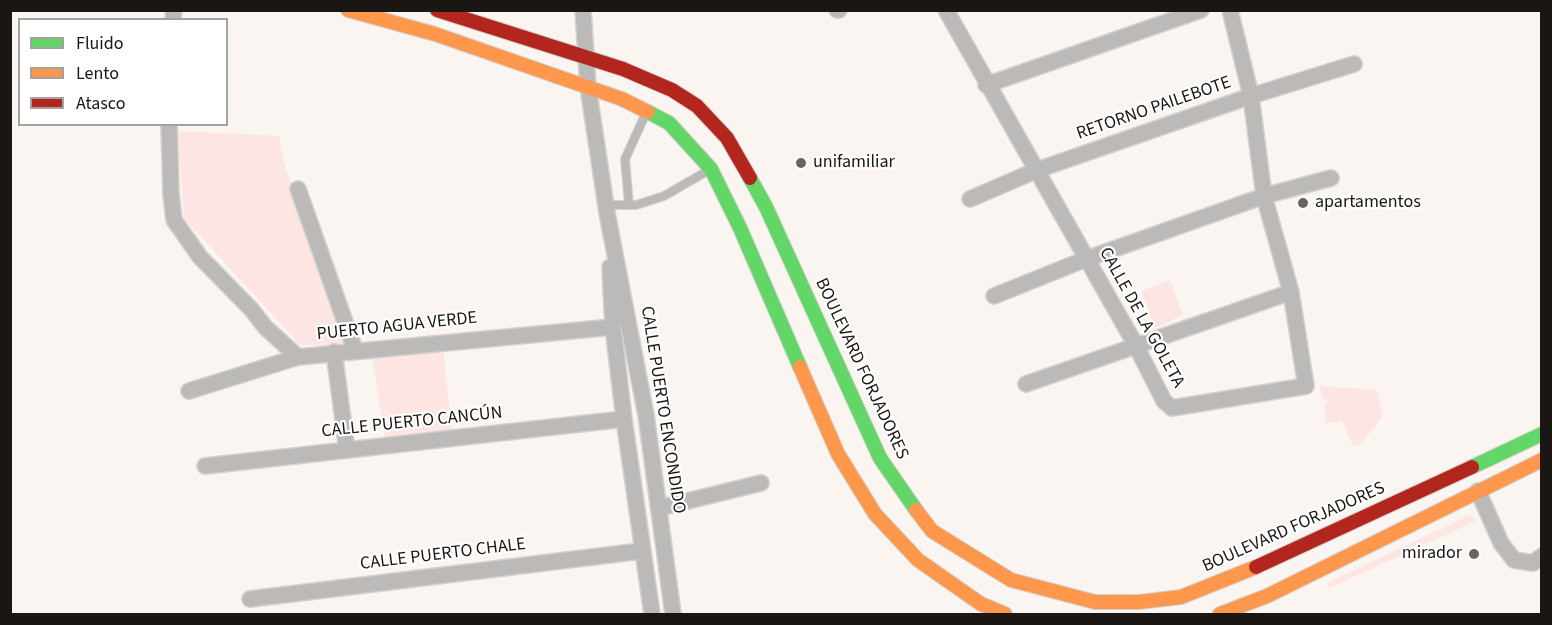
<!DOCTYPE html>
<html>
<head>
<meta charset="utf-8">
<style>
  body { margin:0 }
  #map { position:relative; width:1552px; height:625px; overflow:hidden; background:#faf5f1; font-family:"Source Sans 3",sans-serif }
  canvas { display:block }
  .frame { position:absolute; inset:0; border:12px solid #1a1613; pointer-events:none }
  .legend { position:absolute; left:18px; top:18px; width:210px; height:108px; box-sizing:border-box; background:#fff; border:2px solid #a3a2a1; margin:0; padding:8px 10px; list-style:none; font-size:18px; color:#1a1613 }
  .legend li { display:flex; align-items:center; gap:12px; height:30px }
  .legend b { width:30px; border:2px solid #a3a2a1 }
</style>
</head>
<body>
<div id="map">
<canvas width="1552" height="625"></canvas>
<div class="frame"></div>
<ul class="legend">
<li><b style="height:8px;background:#63d668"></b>Fluido</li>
<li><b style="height:8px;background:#ff974d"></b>Lento</li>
<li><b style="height:8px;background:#b3261e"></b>Atasco</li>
</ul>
</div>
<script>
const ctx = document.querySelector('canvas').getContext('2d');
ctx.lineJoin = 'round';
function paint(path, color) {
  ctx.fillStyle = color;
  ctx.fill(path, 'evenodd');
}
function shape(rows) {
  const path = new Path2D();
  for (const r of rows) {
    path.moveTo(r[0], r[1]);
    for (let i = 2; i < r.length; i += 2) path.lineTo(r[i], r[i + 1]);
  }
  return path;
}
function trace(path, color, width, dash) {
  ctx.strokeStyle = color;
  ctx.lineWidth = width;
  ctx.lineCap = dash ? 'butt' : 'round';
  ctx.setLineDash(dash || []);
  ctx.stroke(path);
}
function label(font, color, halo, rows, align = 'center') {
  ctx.font = font + ' "Source Sans 3",sans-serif';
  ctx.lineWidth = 4.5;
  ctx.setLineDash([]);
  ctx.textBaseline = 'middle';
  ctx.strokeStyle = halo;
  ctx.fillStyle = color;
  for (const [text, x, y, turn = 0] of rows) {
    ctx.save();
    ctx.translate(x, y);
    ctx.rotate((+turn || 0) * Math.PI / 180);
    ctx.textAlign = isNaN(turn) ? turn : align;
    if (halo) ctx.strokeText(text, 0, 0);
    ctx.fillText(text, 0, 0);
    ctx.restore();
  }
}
const green = shape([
  [178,131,279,136,284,163,349,345,300,345,184,218],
  [1170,280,1183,315,1155,328,1141,291],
  [443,349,452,430,385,439,372,356],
  [1320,386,1377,390,1383,415,1362,443,1353,446,1342,420,1326,424,1324,404,1327,403,1326,399,1323,400],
  [1470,515,1476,521,1329,588,1327,583]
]);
const lane = shape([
  [606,205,636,205,664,196,709,170],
  [629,205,625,159,646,113]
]);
const street = shape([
  [583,10,588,87,607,213,646,415,673,614],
  [837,10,839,10],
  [946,10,1135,344,1164,401,1172,408,1306,386,1291,292,1264,196,1251,96,1230,10],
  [173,20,174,10],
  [986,85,1201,10],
  [169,124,171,194,174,220,200,257,252,310,265,327,298,357],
  [298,189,355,350],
  [970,199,1037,170,1251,96,1354,64],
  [610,267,613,327,624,419,652,614],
  [994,296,1086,259,1264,196,1331,178],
  [334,352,347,450],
  [1026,384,1291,292],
  [189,391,298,357,613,327],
  [205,466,624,419],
  [1478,491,1501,543,1514,560,1533,563,1542,556],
  [659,508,761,483],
  [250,599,641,551]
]);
const fast = shape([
  [648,112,669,123,711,169,740,228,800,367],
  [750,178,766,207,880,458,916,510],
  [1472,467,1542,434]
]);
const slow = shape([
  [348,10,435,34,622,99,648,112],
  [800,367,838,454,875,514,918,560,981,604,1005,614],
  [916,510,932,531,1011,580,1095,602,1139,602,1181,597,1256,567],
  [1220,614,1267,596,1542,460]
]);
const jam = shape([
  [437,10,623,69,672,90,697,106,727,138,750,178],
  [1256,567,1472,467]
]);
const markers = [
  [801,163,6,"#686461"],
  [1303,203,6,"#686461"],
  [1474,554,6,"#686461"]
];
const streetNames = [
  ["RETORNO PAILEBOTE",1154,109,-19],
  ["CALLE DE LA GOLETA",1141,318,61],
  ["PUERTO AGUA VERDE",397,327,-6],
  ["BOULEVARD FORJADORES",861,369,65],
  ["CALLE PUERTO ENCONDIDO",662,410,81],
  ["CALLE PUERTO CANCÚN",412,423,-6],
  ["BOULEVARD FORJADORES",1294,528,-24],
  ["CALLE PUERTO CHALE",443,555,-7]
];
const poiNames = [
  ["unifamiliar",813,163],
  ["apartamentos",1315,203],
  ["mirador",1462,554,"right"]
];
paint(green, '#fce5e3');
trace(lane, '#d5d1ce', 10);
trace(street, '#d5d1ce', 18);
trace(fast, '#d5d1ce', 16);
trace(slow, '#d5d1ce', 16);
trace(jam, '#d5d1ce', 16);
trace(lane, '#bcbab9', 8);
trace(street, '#bcbab9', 15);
trace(fast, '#63d668', 14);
trace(slow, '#ff974d', 14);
trace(jam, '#b3261e', 14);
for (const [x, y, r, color] of markers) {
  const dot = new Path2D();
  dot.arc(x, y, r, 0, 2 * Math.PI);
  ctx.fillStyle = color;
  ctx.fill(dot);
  trace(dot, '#fff', 2);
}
label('18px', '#1a1613', '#fff', streetNames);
label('18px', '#1a1613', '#fff', poiNames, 'left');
</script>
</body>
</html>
